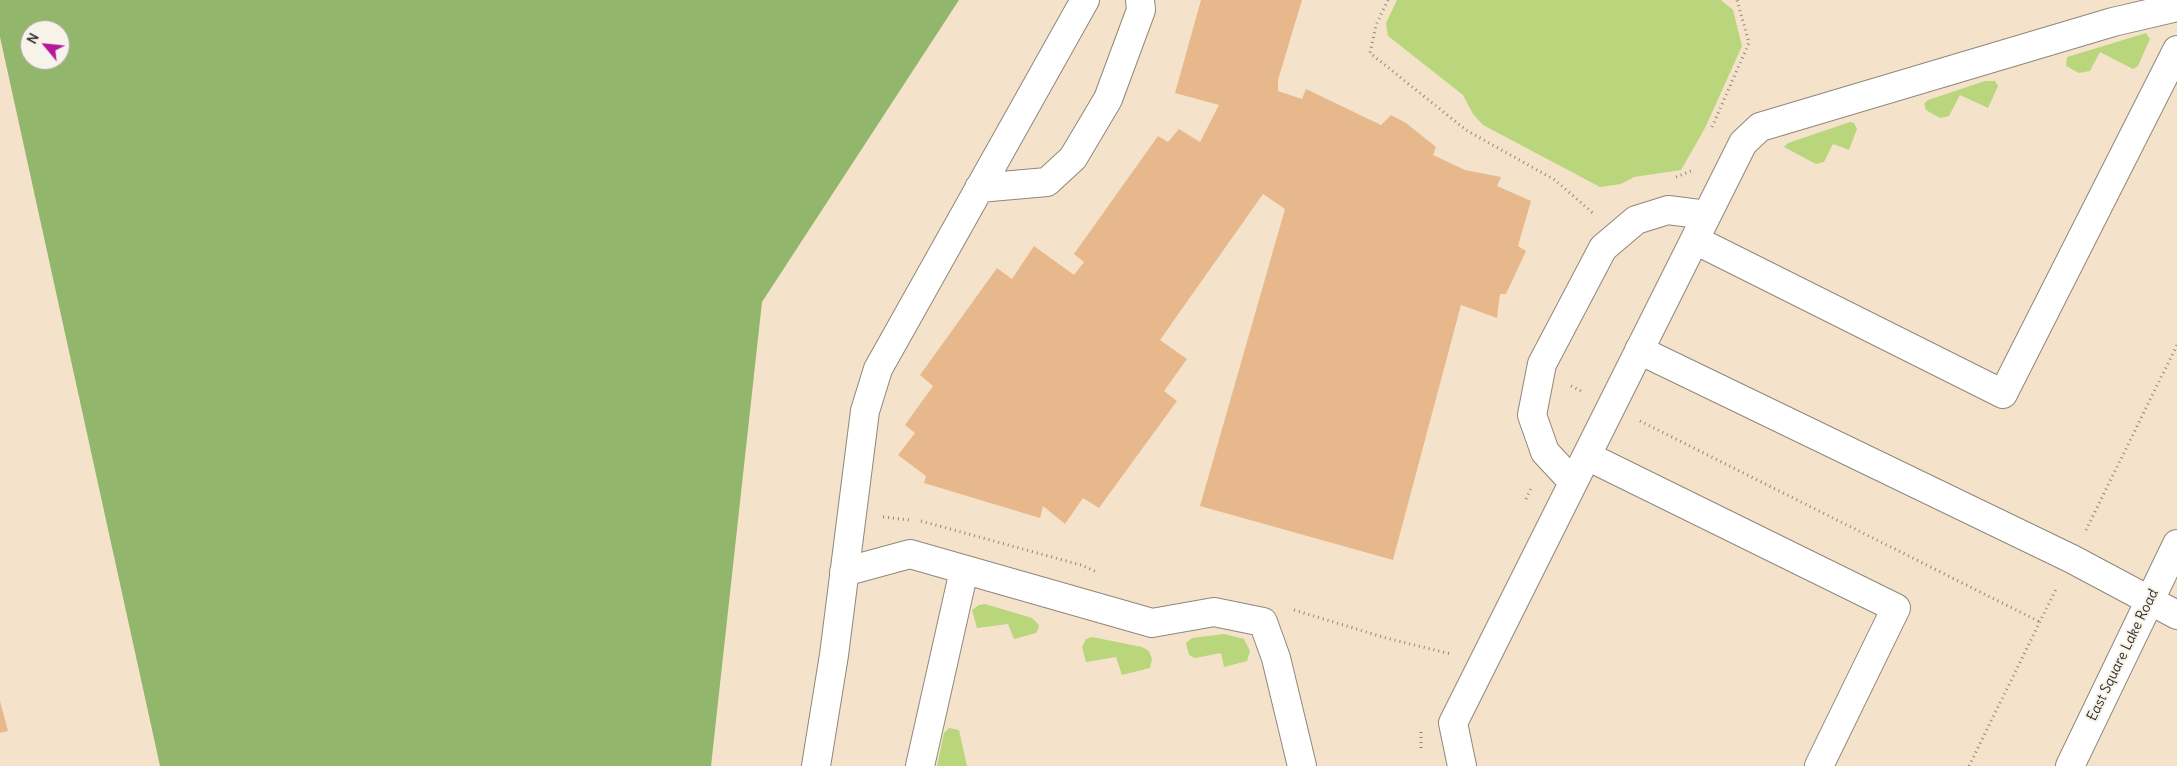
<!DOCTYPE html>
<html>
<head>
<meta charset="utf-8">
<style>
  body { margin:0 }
  #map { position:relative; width:2177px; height:766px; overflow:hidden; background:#f4e3ca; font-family:Delius,sans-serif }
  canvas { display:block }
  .north { position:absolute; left:20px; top:20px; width:50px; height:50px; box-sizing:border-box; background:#f7f3e8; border:1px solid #a5a39c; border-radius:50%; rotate:298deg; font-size:14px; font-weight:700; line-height:20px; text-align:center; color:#2b2b2b }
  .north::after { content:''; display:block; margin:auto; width:18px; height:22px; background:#b5179e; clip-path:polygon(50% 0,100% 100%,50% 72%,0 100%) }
</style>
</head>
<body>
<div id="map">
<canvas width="2177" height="766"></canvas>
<div class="north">N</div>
</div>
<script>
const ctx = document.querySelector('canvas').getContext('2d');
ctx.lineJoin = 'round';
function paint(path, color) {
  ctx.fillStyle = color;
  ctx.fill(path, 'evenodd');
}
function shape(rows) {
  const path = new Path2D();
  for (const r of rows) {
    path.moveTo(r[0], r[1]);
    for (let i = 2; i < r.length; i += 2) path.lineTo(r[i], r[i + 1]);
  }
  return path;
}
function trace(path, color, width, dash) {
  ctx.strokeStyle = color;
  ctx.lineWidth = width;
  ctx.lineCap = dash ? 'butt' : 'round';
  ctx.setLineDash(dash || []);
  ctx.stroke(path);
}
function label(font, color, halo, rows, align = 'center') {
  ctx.font = font + ' Delius,sans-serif';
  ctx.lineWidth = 4;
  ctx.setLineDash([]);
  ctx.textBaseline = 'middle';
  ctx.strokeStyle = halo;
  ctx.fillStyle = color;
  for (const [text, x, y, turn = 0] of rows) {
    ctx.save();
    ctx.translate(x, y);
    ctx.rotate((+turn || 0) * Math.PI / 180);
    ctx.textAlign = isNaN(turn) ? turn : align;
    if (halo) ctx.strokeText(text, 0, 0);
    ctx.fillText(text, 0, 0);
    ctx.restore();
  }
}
const green = shape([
  [1397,0,1721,0,1733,10,1742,46,1705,128,1681,170,1634,177,1621,184,1600,187,1483,125,1473,114,1463,95,1388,36,1386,23],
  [2146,33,2150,39,2138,66,2133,69,2100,52,2090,71,2079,73,2066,66,2067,57],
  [1985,81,1995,81,1998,86,1988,108,1960,95,1949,116,1940,118,1926,110,1924,104,1928,100],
  [1850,122,1854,123,1857,129,1849,150,1833,144,1824,162,1816,164,1784,147,1788,143],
  [985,604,1032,618,1039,625,1038,629,1036,633,1014,639,1008,624,977,628,972,610,979,605],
  [1224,634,1244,639,1250,651,1247,661,1224,667,1221,653,1195,658,1189,655,1186,643,1192,638],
  [1092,637,1142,647,1149,651,1152,659,1150,668,1122,675,1116,657,1086,662,1082,647,1086,639],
  [949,728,959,730,967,766,937,766,944,733]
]);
const forest = shape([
  [0,0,959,0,762,302,711,766,160,766,0,37],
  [30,30,60,30,60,60,30,60]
]);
const building = shape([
  [1201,0,1302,0,1278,80,1278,91,1302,99,1306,89,1381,125,1391,115,1406,123,1436,147,1433,155,1465,170,1501,177,1497,186,1531,201,1518,246,1526,251,1506,294,1500,294,1497,318,1461,305,1393,560,1200,506,1285,209,1263,194,1160,340,1187,359,1164,391,1177,401,1099,508,1083,498,1065,524,1043,506,1040,518,924,483,926,476,898,455,915,433,905,425,933,386,920,375,997,268,1012,279,1034,246,1074,275,1084,262,1074,254,1158,136,1168,142,1179,129,1200,142,1219,105,1175,93],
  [0,701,8,731,0,733]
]);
const path = shape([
  [1388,0,1376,25,1370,53,1466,130,1555,180,1594,214],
  [1712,127,1749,43,1737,0],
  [1676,177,1691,171],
  [1571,386,1583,392],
  [1640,421,2040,622],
  [1526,499,1532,486],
  [883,517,910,520],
  [921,521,1081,565,1097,572],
  [2086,530,2177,345],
  [1294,610,1386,638,1451,654],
  [1421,732,1421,750],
  [1969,766,2057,587]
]);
const minor = shape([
  [979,188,1047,182,1073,158,1108,99,1141,10,1140,0],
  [1695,240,2003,394,2177,50],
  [1639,350,2072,559,2177,615],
  [1587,456,1896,608,1819,766],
  [1573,482,1545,452,1532,415,1542,364,1603,248,1636,220,1668,210,1707,215],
  [844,572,910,554,1152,623,1214,612,1263,622,1276,658,1302,766],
  [816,766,834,655,865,411,878,369,1085,0],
  [920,766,964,570],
  [1462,766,1453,723,1743,143,1760,127,2113,22,2177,7]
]);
const major = shape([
  [2070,766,2177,544]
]);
const streetNames = [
  ["East Square Lake Road",2123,655,-64]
];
paint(green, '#b9d67c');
paint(forest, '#92b76c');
paint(building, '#e7b88c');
trace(minor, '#90877a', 30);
trace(major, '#90877a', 30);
trace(path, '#90877a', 3, [1, 4]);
trace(minor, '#fff', 28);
trace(major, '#fff', 28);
label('14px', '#2b2b2b', '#f7f3e8', streetNames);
</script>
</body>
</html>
